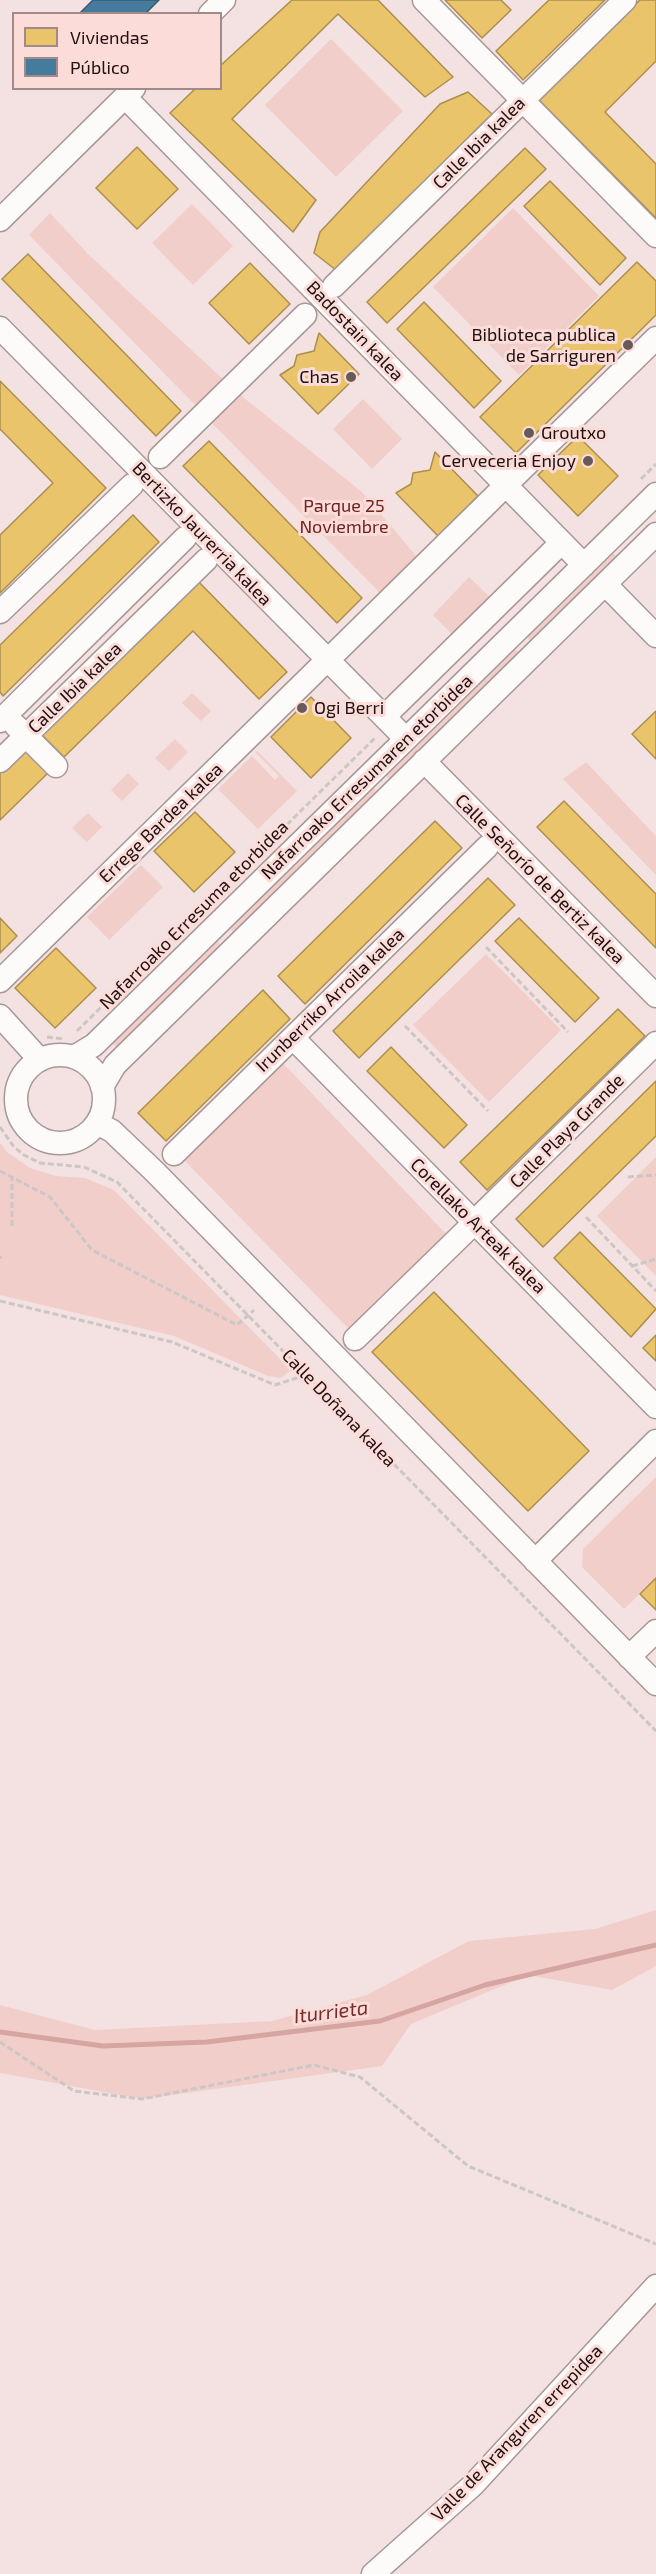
<!DOCTYPE html>
<html>
<head>
<meta charset="utf-8">
<style>
  body { margin:0 }
  #map { position:relative; width:656px; height:2574px; overflow:hidden; background:#f3e2e1; font-family:"Exo 2",sans-serif }
  canvas { display:block }
  .legend { position:absolute; left:12px; top:12px; width:210px; height:78px; box-sizing:border-box; background:#fbdcd9; border:2px solid #a28a88; margin:0; padding:8px 10px; list-style:none; font-size:18px; color:#1d100f }
  .legend li { display:flex; align-items:center; gap:12px; height:30px }
  .legend b { width:30px; border:2px solid #a28a88 }
</style>
</head>
<body>
<div id="map">
<canvas width="656" height="2574"></canvas>
<ul class="legend">
<li><b style="height:16px;background:#e9c46a"></b>Viviendas</li>
<li><b style="height:16px;background:#457b9d"></b>Público</li>
</ul>
</div>
<script>
const ctx = document.querySelector('canvas').getContext('2d');
ctx.lineJoin = 'round';
function paint(path, color) {
  ctx.fillStyle = color;
  ctx.fill(path, 'evenodd');
}
function shape(rows) {
  const path = new Path2D();
  for (const r of rows) {
    if (r.length === 3) {
      path.moveTo(r[0] + r[2], r[1]);
      path.arc(r[0], r[1], r[2], 0, 2 * Math.PI);
      continue;
    }
    path.moveTo(r[0], r[1]);
    for (let i = 2; i < r.length; i += 2) path.lineTo(r[i], r[i + 1]);
  }
  return path;
}
function trace(path, color, width, dash) {
  ctx.strokeStyle = color;
  ctx.lineWidth = width;
  ctx.lineCap = dash ? 'butt' : 'round';
  ctx.setLineDash(dash || []);
  ctx.stroke(path);
}
function label(font, color, halo, rows, align = 'center') {
  ctx.font = font + ' "Exo 2",sans-serif';
  ctx.lineWidth = 6;
  ctx.setLineDash([]);
  ctx.textBaseline = 'middle';
  ctx.strokeStyle = halo;
  ctx.fillStyle = color;
  for (const [text, x, y, turn = 0] of rows) {
    ctx.save();
    ctx.translate(x, y);
    ctx.rotate((+turn || 0) * Math.PI / 180);
    ctx.textAlign = isNaN(turn) ? turn : align;
    if (halo) ctx.strokeText(text, 0, 0);
    ctx.fillText(text, 0, 0);
    ctx.restore();
  }
}
const green = shape([
  [331,39,403,111,336,177,265,105],
  [192,204,233,246,193,285,152,243],
  [513,208,599,296,519,375,433,287],
  [50,213,88,254,226,382,199,409,29,235],
  [239,394,362,492,418,558,382,595,211,422],
  [363,399,402,439,372,469,333,429],
  [612,552,618,558,532,642,526,636],
  [469,577,493,600,456,638,433,615],
  [514,648,520,654,391,780,385,775],
  [192,693,211,711,201,721,182,703],
  [175,739,188,752,169,771,155,758],
  [257,751,297,791,258,829,218,789,252,756,275,780,279,776,255,752],
  [586,762,656,836,656,875,563,779],
  [128,773,139,784,122,801,111,790],
  [373,788,378,793,235,934,229,928],
  [88,813,102,827,87,842,72,828],
  [141,865,163,887,109,940,87,917],
  [216,940,222,946,117,1049,112,1042],
  [486,954,561,1030,489,1102,413,1025],
  [278,1058,450,1238,353,1333,179,1155],
  [0,1143,7,1152,30,1168,56,1176,85,1178,114,1190,291,1370,281,1378,268,1376,174,1336,0,1295],
  [656,1157,656,1276,597,1216],
  [656,1477,656,1578,624,1609,582,1567,583,1549],
  [656,1910,656,1966,612,1990,528,1975,411,2024,382,2066,142,2099,0,2073,0,2005,95,2030,272,2021,367,1995,469,1941,595,1929]
]);
const homes = shape([
  [292,0,378,0,453,77,425,97,338,14,232,119,316,200,293,232,170,113,196,88,220,88,220,66,292,0],
  [445,0,501,0,511,10,482,38,445,0],
  [549,0,605,0,523,80,496,51,549,0],
  [640,0,656,0,656,61,605,112,656,164,656,218,539,100,640,0],
  [468,92,492,114,336,270,314,253,320,232,440,104,468,92],
  [137,147,178,189,137,229,96,188,137,147],
  [525,148,546,169,387,323,367,302,525,148],
  [550,181,626,258,600,285,524,206,550,181],
  [28,254,181,411,156,436,2,279,28,254],
  [637,262,656,281,656,315,516,453,480,417,637,262],
  [250,263,290,304,249,344,209,303,250,263],
  [424,302,501,381,474,408,397,329,424,302],
  [319,333,359,374,318,414,280,375,294,366,297,355,314,351,319,333],
  [0,381,106,488,0,593,0,535,53,483,0,429,0,381],
  [578,436,618,476,578,516,538,475,578,436],
  [209,441,362,598,337,623,183,466,209,441],
  [435,452,478,496,438,536,396,493,411,484,413,473,430,470,435,452],
  [133,515,159,542,3,696,0,692,0,645,133,515],
  [194,577,287,672,259,699,193,631,64,757,37,730,194,577],
  [311,697,351,738,311,778,271,737,311,697],
  [656,711,656,759,632,734,656,711],
  [22,745,49,772,0,820,0,767,22,745],
  [564,801,656,894,656,948,537,827,564,801],
  [195,812,235,852,194,892,154,851,195,812],
  [435,821,462,848,305,1004,278,976,435,821],
  [488,878,515,905,359,1058,333,1031,488,878],
  [0,918,17,936,0,953,0,918],
  [519,918,599,998,575,1022,495,941,519,918],
  [56,948,96,988,55,1028,15,988,56,948],
  [263,990,290,1019,166,1141,138,1113,263,990],
  [618,1009,645,1036,487,1190,460,1162,618,1009],
  [391,1047,467,1125,444,1148,367,1071,391,1047],
  [656,1081,656,1136,543,1247,516,1219,656,1081],
  [580,1232,656,1309,631,1337,554,1258,580,1232],
  [434,1292,589,1451,528,1511,372,1352,434,1292],
  [656,1335,656,1361,643,1348,656,1335],
  [656,1578,656,1610,640,1594,656,1578]
]);
const public = shape([
  [93,0,159,0,145,14,79,14,93,0]
]);
const stream = shape([
  [0,2032,103,2046,207,2042,380,2021,485,1985,656,1945]
]);
const path = shape([
  [641,479,656,464],
  [197,913,376,737],
  [486,947,568,1032],
  [405,1026,488,1111],
  [77,1031,181,928],
  [47,1037,64,1039],
  [0,1127,14,1147,24,1155,40,1163,84,1167,117,1182,656,1731],
  [0,1171,50,1197,92,1250,237,1325,254,1310],
  [628,1177,656,1175],
  [586,1217,656,1291],
  [12,1226,12,1178],
  [0,1258,2,1257],
  [632,1266,656,1259],
  [0,1301,172,1342,275,1385,306,1375],
  [0,2042,74,2091,142,2099,314,2065,360,2077,468,2166,656,2244]
]);
const minor = shape([
  [424,0,656,236],
  [210,14,224,0],
  [125,97,584,565],
  [0,220,134,88],
  [334,286,625,0],
  [0,328,406,739],
  [160,457,305,315],
  [511,480,656,338],
  [605,584,656,636],
  [0,612,132,485],
  [331,657,502,489],
  [387,714,558,546],
  [0,721,185,538],
  [16,726,56,766],
  [0,761,206,560],
  [424,761,656,996],
  [0,981,322,665],
  [0,1016,40,1060],
  [300,1045,656,1407],
  [60,1099,44],
  [74,1057,94,1045,656,494],
  [102,1087,115,1065,656,534],
  [97,1123,112,1131,155,1172,656,1684],
  [174,1154,487,847],
  [478,1218,656,1043],
  [355,1339,470,1227],
  [535,1561,656,1441],
  [629,1657,656,1631],
  [373,2574,473,2485,656,2286]
]);
const markers = [
  [628,345,6,"#685a58"],
  [351,377,6,"#685a58"],
  [529,433,6,"#685a58"],
  [588,461,6,"#685a58"],
  [302,708,6,"#685a58"]
];
const streetNames = [
  ["Calle Ibia kalea",479,143,-45],
  ["Badostain kalea",355,331,46],
  ["Bertizko Jaurerria kalea",202,534,46],
  ["Calle Ibia kalea",75,688,-44],
  ["Nafarroako Erresumaren etorbidea",367,777,-44],
  ["Errege Bardea kalea",161,823,-44],
  ["Calle Señorío de Bertiz kalea",540,879,45],
  ["Nafarroako Erresuma etorbidea",194,915,-45],
  ["Irunberriko Arroila kalea",330,1000,-44],
  ["Calle Playa Grande",567,1131,-45],
  ["Corellako Arteak kalea",478,1226,45],
  ["Calle Doñana kalea",339,1408,46],
  ["Valle de Aranguren errepidea",517,2433,-46]
];
const poiNames = [
  ["Biblioteca publica",616,335],
  ["de Sarriguren",616,356],
  ["Chas",339,377],
  ["Groutxo",541,433,"left"],
  ["Cerveceria Enjoy",576,461],
  ["Ogi Berri",314,708,"left"]
];
const parkNames = [
  ["Parque 25",344,506],
  ["Noviembre",344,527]
];
const waterNames = [
  ["Iturrieta",331,2012,-7]
];
paint(green, '#f2ceca');
paint(homes, '#e9c46a');
trace(homes, '#ac8e4f', 1.5);
paint(public, '#457b9d');
trace(public, '#395b72', 1.5);
trace(stream, '#d5a5a1', 5);
trace(minor, '#a79897', 25);
trace(path, '#ccc6c5', 3, [6, 3]);
trace(minor, '#fdfbfa', 22);
for (const [x, y, r, color] of markers) {
  const dot = new Path2D();
  dot.arc(x, y, r, 0, 2 * Math.PI);
  ctx.fillStyle = color;
  ctx.fill(dot);
  trace(dot, '#fbdcd9', 2);
}
label('18px', '#1d100f', '#fbdcd9', streetNames);
label('18px', '#1d100f', '#fbdcd9', poiNames, 'right');
label('18px', '#6c2221', '#fbdcd9', parkNames);
label('italic 20px', '#762b29', '#fbdcd9', waterNames);
</script>
</body>
</html>
